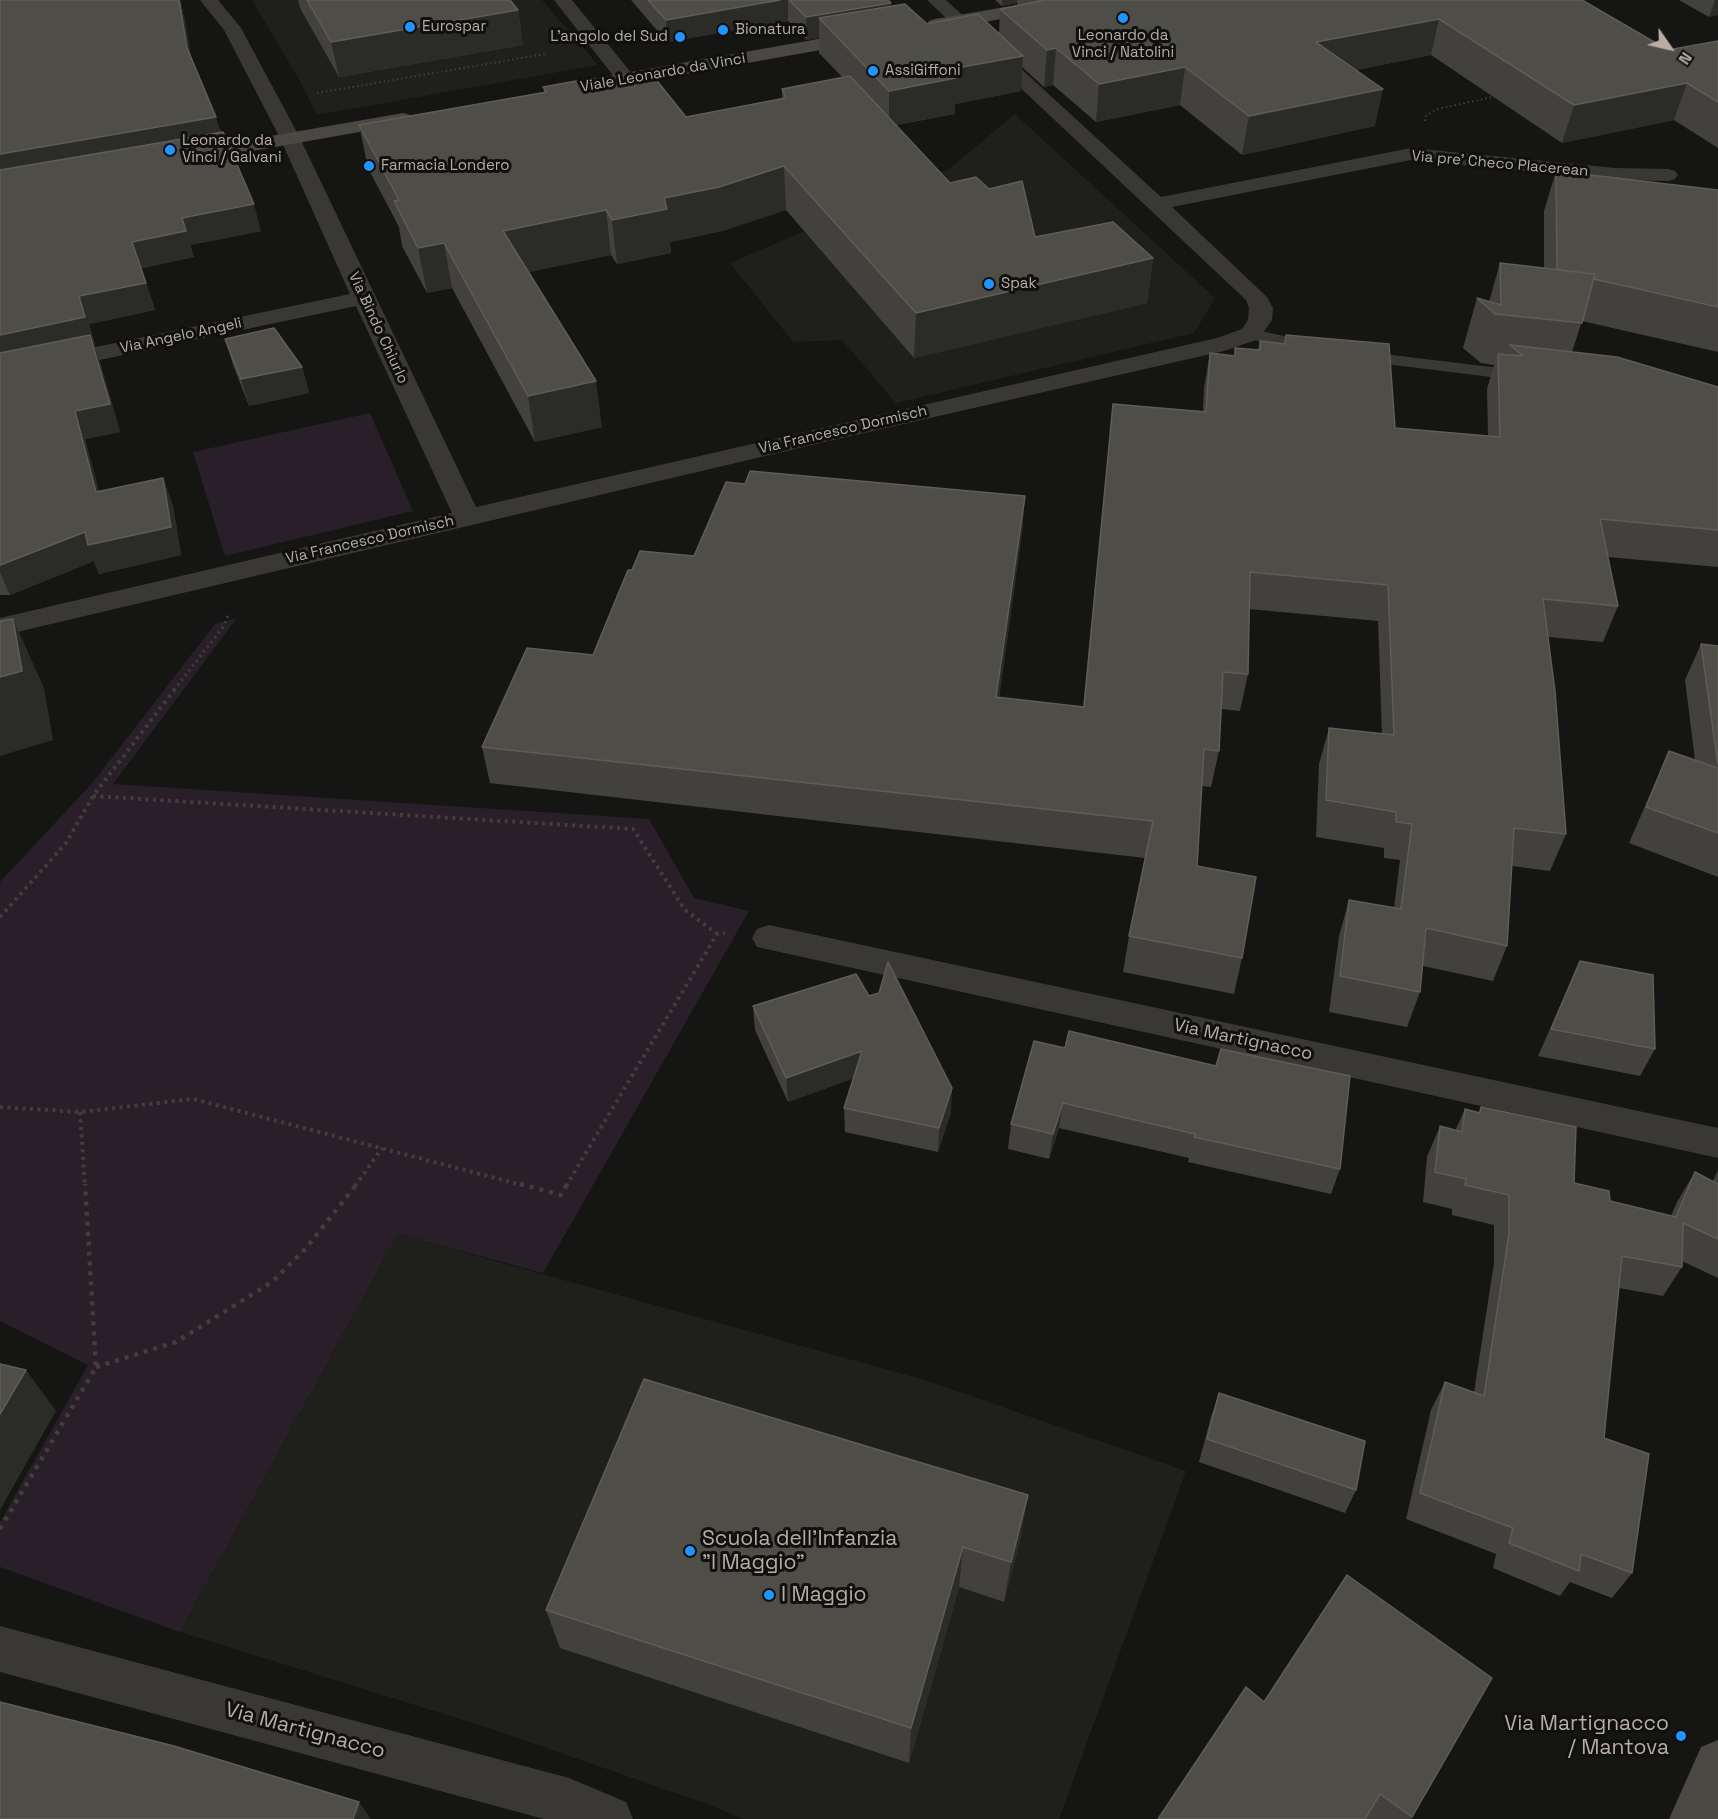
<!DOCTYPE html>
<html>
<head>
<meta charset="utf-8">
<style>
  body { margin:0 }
  #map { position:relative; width:1718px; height:1819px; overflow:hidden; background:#151513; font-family:"Space Grotesk",sans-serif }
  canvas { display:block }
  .north { position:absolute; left:1640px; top:18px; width:60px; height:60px; -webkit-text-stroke:4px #10100e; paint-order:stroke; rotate:124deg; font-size:16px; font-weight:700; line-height:24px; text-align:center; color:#b7ada4 }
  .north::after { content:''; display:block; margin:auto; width:21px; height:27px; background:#b7ada4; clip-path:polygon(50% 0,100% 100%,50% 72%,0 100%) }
</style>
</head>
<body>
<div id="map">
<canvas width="1718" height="1819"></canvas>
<div class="north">N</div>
</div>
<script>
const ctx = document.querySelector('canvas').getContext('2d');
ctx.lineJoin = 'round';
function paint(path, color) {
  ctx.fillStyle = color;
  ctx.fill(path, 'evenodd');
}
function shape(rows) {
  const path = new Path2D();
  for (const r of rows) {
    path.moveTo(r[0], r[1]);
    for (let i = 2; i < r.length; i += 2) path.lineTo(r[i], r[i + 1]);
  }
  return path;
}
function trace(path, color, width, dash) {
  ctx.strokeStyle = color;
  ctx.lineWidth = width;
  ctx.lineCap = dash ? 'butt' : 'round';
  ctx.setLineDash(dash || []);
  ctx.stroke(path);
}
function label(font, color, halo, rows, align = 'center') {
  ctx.font = font + ' "Space Grotesk",sans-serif';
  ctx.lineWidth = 6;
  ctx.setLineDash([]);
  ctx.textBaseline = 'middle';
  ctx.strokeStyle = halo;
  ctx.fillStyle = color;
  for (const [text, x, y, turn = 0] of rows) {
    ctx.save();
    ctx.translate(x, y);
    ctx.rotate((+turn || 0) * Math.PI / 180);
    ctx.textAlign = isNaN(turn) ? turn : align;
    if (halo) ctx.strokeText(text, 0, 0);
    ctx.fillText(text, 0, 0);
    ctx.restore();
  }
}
const built = shape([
  [252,0,542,0,598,65,317,115,301,83],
  [1015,114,1215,298,1194,333,896,403,842,340,793,342,730,263,949,169],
  [398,1234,928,1381,1186,1471,1059,1819,743,1819,707,1804,489,1728,180,1632]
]);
const green = shape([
  [370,413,413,511,225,556,193,452],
  [237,618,113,784,649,819,694,898,749,911,543,1273,398,1234,180,1632,0,1567,0,1522,88,1365,0,1321,0,882,93,782,215,624]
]);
const pathFar3 = shape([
  [317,93,545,54],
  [1425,121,1426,116,1437,109,1497,96]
]);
const pathFar2 = shape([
  [174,690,223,627,229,613]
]);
const pathFar1 = shape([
  [93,796,633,829,685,910,717,934],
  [0,917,66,843,93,796,175,689],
  [0,1107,80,1112,193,1099,526,1186],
  [80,1112,85,1186],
  [355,1186,382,1148],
  [566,1186,717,934,725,933]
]);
const path = shape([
  [520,1184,561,1195,567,1184],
  [96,1367,176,1342,272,1282,307,1247,357,1184],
  [0,1529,96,1367,85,1184]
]);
const service = shape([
  [1251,329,1322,344,1325,348,1322,352,1316,353,1245,338,1242,334,1245,330,1251,329],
  [1359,351,1524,371,1530,372,1533,376,1530,380,1524,381,1353,360,1350,356,1353,352,1359,351]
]);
const minor = shape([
  [200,0,218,0,241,28,300,138,476,507,1217,338,1242,329,1248,320,1249,308,1246,300,927,0,946,0,1161,197,1411,148,1615,168,1668,169,1675,171,1678,175,1675,179,1668,181,1615,180,1411,160,1172,207,1267,297,1273,308,1272,320,1259,339,1224,351,829,441,0,636,0,618,452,513,356,306,0,381,0,367,350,294,280,138,224,30,200,0],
  [554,0,572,0,633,75,636,79,633,83,619,83,554,0],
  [769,925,1718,1128,1718,1158,757,947,752,938,757,929,769,925],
  [0,1626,569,1778,626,1802,633,1819,544,1819,0,1672,0,1626]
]);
const secondary = shape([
  [1047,0,1087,0,1084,4,1078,5,935,31,929,29,926,25,929,21,935,19,1047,0],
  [864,31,871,33,873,37,871,41,557,97,550,95,547,91,550,87,557,85,864,31],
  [403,113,410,115,413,119,410,123,185,163,178,161,175,157,178,153,185,151,403,113],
  [1718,1740,1718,1819,1669,1819,1701,1747,1718,1740]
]);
const wall = shape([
  [0,0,180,0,185,21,191,58,261,231,190,245,194,257,141,268,155,310,89,324,95,345,94,345,100,362,120,432,85,439,99,492,163,478,173,506,181,555,99,574,94,561,10,595,0,595],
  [298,0,510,0,518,10,523,45,339,77,301,10],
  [631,0,888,0,891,6,927,24,999,34,1000,9,1017,6,1017,3,1002,6,995,0,1582,0,1668,50,1718,41,1718,148,1674,120,1562,143,1431,55,1356,70,1375,126,1242,155,1180,105,1096,122,1053,85,1044,87,1022,67,1021,91,955,104,955,114,896,125,950,183,1035,237,1153,258,1147,303,914,358,786,210,722,231,670,242,671,253,617,264,611,255,528,272,602,427,535,442,452,288,427,293,402,246,399,227,368,168,359,125,544,92,543,87,603,86,686,117,782,98,782,89,843,78,819,53,819,38,807,40,788,21,667,42],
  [1679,0,1718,0,1709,17],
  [1556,171,1718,190,1718,352,1582,321,1572,352,1718,387,1718,567,1608,557,1618,606,1603,642,1548,637,1566,834,1550,871,1512,866,1507,946,1493,981,1423,966,1420,992,1407,1027,1329,1012,1339,936,1349,900,1394,908,1400,860,1384,858,1384,848,1316,837,1319,764,1329,728,1382,734,1378,621,1249,609,1248,674,1240,711,1221,709,1219,751,1211,787,1202,786,1197,866,1242,958,1234,994,1123,972,1129,936,1145,858,490,783,482,747,593,655,632,570,694,556,745,484,1025,496,1022,532,999,698,1083,707,1113,404,1203,411,1204,388,1210,353,1234,356,1235,348,1258,350,1260,341,1284,343,1286,335,1395,428,1488,436,1487,389,1494,365,1481,363,1463,348,1477,298,1489,302,1500,263,1544,268,1544,211],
  [225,339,302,367,309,393,249,406,233,365],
  [1701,644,1718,646,1718,877,1629,843,1669,751,1695,760,1685,680],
  [1580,961,1655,1049,1640,1076,1538,1056],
  [869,996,951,1112,938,1152,845,1132,844,1108,854,1078,788,1102,755,1030,753,1006],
  [1034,1041,1340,1169,1331,1194,1188,1162,1189,1158,1059,1128,1049,1159,1008,1149,1011,1124],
  [1481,1107,1574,1183,1610,1201,1671,1216,1677,1202,1695,1172,1713,1181,1718,1170,1718,1278,1682,1261,1682,1267,1663,1296,1619,1288,1604,1438,1632,1573,1612,1598,1570,1582,1560,1596,1493,1568,1496,1554,1406,1519,1431,1410,1445,1382,1474,1392,1494,1263,1494,1225,1452,1215,1452,1209,1423,1202,1427,1157,1440,1126,1455,1131,1465,1109,1478,1113],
  [1219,1393,1356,1490,1345,1513,1199,1462,1211,1417],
  [1021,1536,1004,1602,959,1587,909,1763,560,1648,546,1610],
  [1246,1687,1412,1817,1411,1819,1158,1819]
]);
const shadedWall = shape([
  [180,0,185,21,194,73,187,48],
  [780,0,788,0,788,21,667,42,666,20],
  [1002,0,1017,0,1017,3,1002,6],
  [1715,0,1718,0,1718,15,1709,17],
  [891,3,891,25,819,18,819,38,807,40,806,17],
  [518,10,523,45,339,77,331,42],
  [1439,19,1431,55,1310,79,1316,42],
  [1056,48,1053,85,1044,87,1047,50],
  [1023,56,1021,91,955,104,955,114,889,126,889,91,951,69],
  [1185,67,1180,105,1096,122,1099,84],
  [1687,83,1674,120,1562,143,1574,105],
  [1383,89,1375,126,1242,155,1249,116],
  [216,117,223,142,0,182,0,154],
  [784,166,786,210,722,231,670,242,671,253,617,264,612,220,664,198],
  [254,204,261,231,190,245,194,257,140,269,132,242,182,218],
  [606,210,611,255,510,276,503,231],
  [444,243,452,288,427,293,418,248],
  [1153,258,1147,303,914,358,916,313],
  [146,283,155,310,89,324,95,345,94,345,100,362,120,432,85,439,107,521,0,365,0,335,79,296],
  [302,367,309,393,249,406,241,379],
  [596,381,602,427,535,442,528,396],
  [163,478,173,506,181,555,99,574,94,561,10,595,0,572,0,565,85,532],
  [1025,496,1022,532,994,734,996,697],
  [13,619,44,688,53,740,0,756,0,677],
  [862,1051,862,1075,788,1102,786,1078],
  [952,1088,951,1112,938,1152,939,1128],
  [1063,1103,1059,1128,1049,1159,1053,1134],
  [26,1370,56,1411,0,1510,0,1414],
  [1028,1495,1021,1536,1004,1602,1011,1562],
  [963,1547,959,1587,909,1763,911,1728],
  [359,1802,371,1819,353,1819]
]);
const building = shape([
  [0,0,179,0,187,48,216,117,0,154,0,0],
  [307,0,510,0,518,10,331,42,307,0],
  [648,0,780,0,666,20,648,0],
  [789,0,888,0,891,3,806,17,789,0],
  [1039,0,1582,0,1668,50,1718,41,1718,102,1687,83,1574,105,1439,19,1316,42,1383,89,1249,116,1185,67,1099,84,1056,48,1047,50,1000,9,1041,1,1039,0],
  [905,4,927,24,978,14,1023,56,951,69,956,78,889,91,819,18,905,4],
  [850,76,950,183,976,177,989,189,1022,181,1035,237,1113,222,1153,258,916,313,784,166,719,187,664,198,667,209,612,220,606,210,503,231,596,381,528,396,444,243,418,248,394,201,399,200,359,125,547,92,543,87,593,78,603,86,654,77,686,117,786,98,782,89,850,76],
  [223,132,254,204,182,218,186,231,132,242,146,283,79,296,85,317,0,335,0,170,223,132],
  [1556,171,1718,190,1718,307,1594,279,1595,274,1557,270,1556,171],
  [1500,263,1595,274,1582,323,1495,314,1477,298,1501,305,1500,263],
  [274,328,302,367,241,379,225,339,274,328],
  [90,335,110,404,75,411,96,492,163,478,171,527,88,545,85,532,0,565,0,353,90,335],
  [1286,335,1389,344,1395,428,1500,437,1498,354,1523,356,1510,345,1617,357,1718,387,1718,530,1600,519,1618,606,1543,599,1555,691,1566,834,1514,828,1507,946,1426,928,1420,992,1340,976,1349,900,1401,909,1412,824,1396,822,1396,812,1326,800,1329,728,1394,735,1388,585,1250,572,1248,674,1223,672,1219,751,1204,749,1197,866,1256,877,1242,958,1129,936,1153,821,482,747,527,648,593,655,628,570,632,570,640,551,694,556,726,482,745,484,750,471,1025,496,996,697,1084,707,1113,404,1206,412,1210,353,1235,356,1235,348,1260,350,1260,341,1285,344,1286,335],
  [13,619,22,671,0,677,0,621,13,619],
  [1701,644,1718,646,1718,765,1701,644],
  [1669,751,1718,768,1718,833,1646,807,1669,751],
  [1580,961,1653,975,1655,1049,1551,1029,1580,961],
  [888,962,952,1088,939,1128,844,1108,862,1051,786,1078,753,1006,856,974,869,996,879,993,888,962],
  [1069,1031,1216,1066,1221,1049,1350,1076,1340,1169,1194,1137,1195,1134,1063,1103,1053,1134,1011,1124,1034,1041,1065,1048,1069,1031],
  [1481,1107,1576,1127,1574,1183,1609,1191,1610,1201,1676,1217,1695,1172,1718,1184,1718,1239,1683,1223,1682,1267,1622,1256,1604,1438,1649,1454,1632,1573,1581,1554,1579,1571,1509,1543,1513,1528,1420,1493,1445,1382,1484,1396,1509,1234,1509,1195,1465,1185,1466,1179,1435,1172,1440,1126,1462,1132,1465,1109,1480,1113,1481,1107],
  [0,1364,26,1370,0,1414,0,1364],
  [644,1379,1028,1495,1011,1562,963,1547,911,1728,546,1610,644,1379],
  [1219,1393,1365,1441,1356,1490,1207,1439,1219,1393],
  [1347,1575,1492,1678,1412,1817,1380,1794,1365,1819,1158,1819,1246,1687,1264,1702,1347,1575],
  [0,1702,174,1746,359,1802,353,1819,0,1819,0,1702]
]);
const markers = [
  [1123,18,6,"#2194ff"],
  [410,27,6,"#2194ff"],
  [723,30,6,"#2194ff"],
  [680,37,6,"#2194ff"],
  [873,71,6,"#2194ff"],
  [170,150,6,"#2194ff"],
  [369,166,6,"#2194ff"],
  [989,284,6,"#2194ff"],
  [690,1551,6,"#2194ff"],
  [769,1595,6,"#2194ff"],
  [1681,1736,6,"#2194ff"]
];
const farPoinames = [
  ["Eurospar",422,27],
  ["Bionatura",735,30],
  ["Leonardo da",1123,36,"center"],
  ["Vinci / Natolini",1123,53,"center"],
  ["L'angolo del Sud",668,37,"right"],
  ["AssiGiffoni",885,71],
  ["Leonardo da",182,141],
  ["Vinci / Galvani",182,158],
  ["Farmacia Londero",381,166],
  ["Spak",1001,284]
];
const farStreetnames = [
  ["Viale Leonardo da Vinci",663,73,-10],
  ["Via pre' Checo Placerean",1500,164,5],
  ["Via Bindo Chiurlo",378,328,65],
  ["Via Angelo Angeli",181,336,-12],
  ["Via Francesco Dormisch",843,430,-13],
  ["Via Francesco Dormisch",370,540,-13]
];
const streetNames = [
  ["Via Martignacco",1243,1040,12]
];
const nearPoinames = [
  ["Scuola dell'Infanzia",702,1539],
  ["\"I Maggio\"",702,1563],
  ["I Maggio",781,1595],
  ["Via Martignacco",1669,1724,"right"],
  ["/ Mantova",1669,1748,"right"]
];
const nearStreetnames = [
  ["Via Martignacco",305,1731,15]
];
paint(built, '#1f1f1c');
paint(green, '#281f28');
trace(pathFar3, '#423e3a', 2, [1.5, 3]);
trace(pathFar2, '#423e3a', 3, [2, 4]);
trace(pathFar1, '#423e3a', 4, [3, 4.5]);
trace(path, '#423e3a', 4.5, [4, 6]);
paint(service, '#3a3834');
paint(minor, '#3a3834');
paint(secondary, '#4b4742');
paint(wall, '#43413d');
paint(shadedWall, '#2b2b27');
paint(building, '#4f4d48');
trace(building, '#605c56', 1.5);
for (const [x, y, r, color] of markers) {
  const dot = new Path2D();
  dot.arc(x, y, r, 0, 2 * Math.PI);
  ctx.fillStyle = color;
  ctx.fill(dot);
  trace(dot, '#10100e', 2);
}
label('15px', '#b7ada4', '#10100e', farPoinames, 'left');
label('15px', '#b7ada4', '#10100e', farStreetnames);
label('18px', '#b7ada4', '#10100e', streetNames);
label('21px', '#b7ada4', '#10100e', nearPoinames, 'left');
label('21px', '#b7ada4', '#10100e', nearStreetnames);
</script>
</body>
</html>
